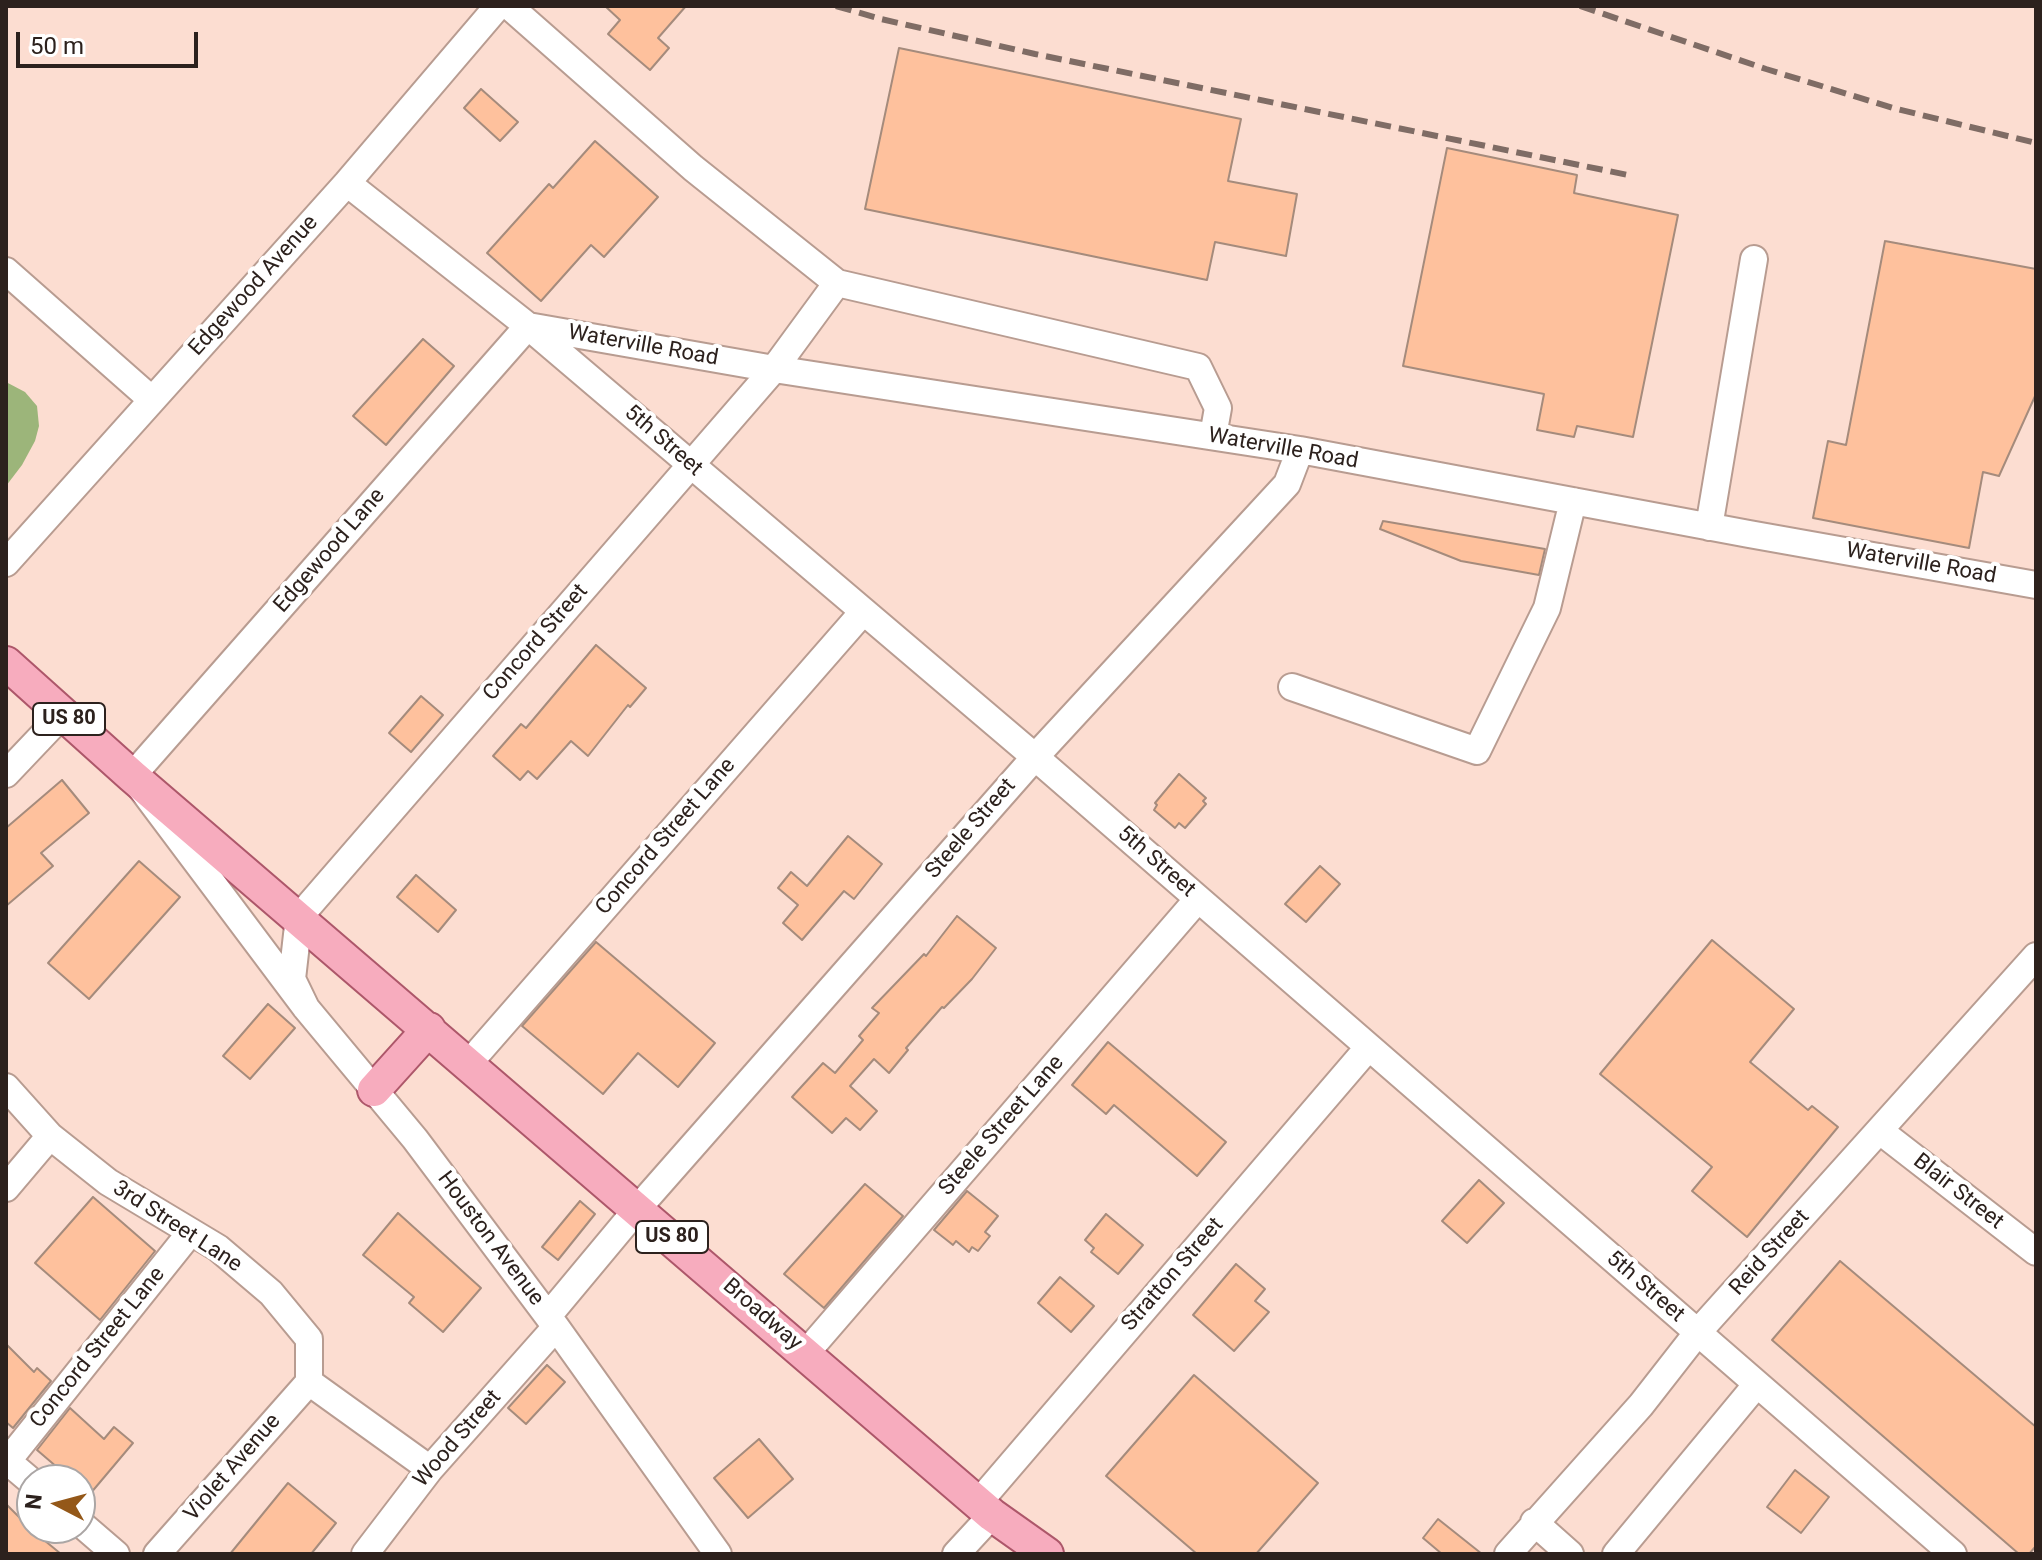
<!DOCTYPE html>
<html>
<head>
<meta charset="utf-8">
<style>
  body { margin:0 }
  #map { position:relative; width:2042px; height:1560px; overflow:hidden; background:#fcddd1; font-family:Roboto,sans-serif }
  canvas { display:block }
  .frame { position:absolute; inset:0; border:8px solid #2c211d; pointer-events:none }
  .north { position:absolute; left:16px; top:1464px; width:80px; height:80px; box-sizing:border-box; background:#fff; border:2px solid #aba6a5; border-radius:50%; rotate:276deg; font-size:22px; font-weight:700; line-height:32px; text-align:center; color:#2c211d }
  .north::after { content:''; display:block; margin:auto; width:28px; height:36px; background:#945819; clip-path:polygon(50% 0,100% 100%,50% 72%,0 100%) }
  .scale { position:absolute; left:16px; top:32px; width:182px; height:36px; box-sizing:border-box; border:4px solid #2c211d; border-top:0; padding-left:10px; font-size:24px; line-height:28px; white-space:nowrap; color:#2c211d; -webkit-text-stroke:6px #fff; paint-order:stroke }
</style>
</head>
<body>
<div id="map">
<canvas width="2042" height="1560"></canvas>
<div class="frame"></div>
<div class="north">N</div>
<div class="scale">50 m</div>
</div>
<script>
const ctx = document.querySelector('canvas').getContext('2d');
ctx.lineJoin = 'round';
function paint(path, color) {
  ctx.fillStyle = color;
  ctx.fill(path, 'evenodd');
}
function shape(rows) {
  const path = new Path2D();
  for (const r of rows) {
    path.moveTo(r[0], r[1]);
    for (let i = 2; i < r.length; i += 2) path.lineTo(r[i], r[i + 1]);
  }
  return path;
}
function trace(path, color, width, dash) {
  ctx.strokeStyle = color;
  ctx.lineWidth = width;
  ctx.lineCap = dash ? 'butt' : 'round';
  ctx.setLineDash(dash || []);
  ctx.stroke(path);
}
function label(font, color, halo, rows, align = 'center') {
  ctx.font = font + ' Roboto,sans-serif';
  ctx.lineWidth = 8;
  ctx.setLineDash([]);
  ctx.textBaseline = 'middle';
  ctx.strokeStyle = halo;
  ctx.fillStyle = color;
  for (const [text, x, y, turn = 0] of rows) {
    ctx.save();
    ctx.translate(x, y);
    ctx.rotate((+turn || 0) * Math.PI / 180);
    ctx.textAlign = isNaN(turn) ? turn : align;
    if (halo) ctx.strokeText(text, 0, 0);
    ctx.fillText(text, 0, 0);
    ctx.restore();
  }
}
const forest = shape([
  [6,382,25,392,37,406,39,426,35,441,22,465,6,486]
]);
const building = shape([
  [605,6,686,6,658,38,669,48,650,70,608,34,620,20,605,6],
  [899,48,1241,119,1228,181,1297,194,1286,256,1215,242,1207,280,865,209,899,48],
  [481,89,518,122,500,141,464,108,481,89],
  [595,141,658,197,604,257,591,245,541,301,487,253,549,184,553,188,595,141],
  [1447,148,1577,175,1574,193,1678,215,1633,437,1577,426,1574,437,1537,430,1544,394,1403,366,1447,148],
  [1885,241,2036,269,2036,394,1999,476,1983,472,1969,548,1813,518,1828,441,1846,445,1885,241],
  [423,339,454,366,386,445,353,416,423,339],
  [1383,521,1545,549,1539,575,1461,561,1380,529,1383,521],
  [596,645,646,688,630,707,628,705,588,756,571,741,537,779,528,771,520,780,493,756,521,724,526,728,596,645],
  [421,696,443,715,411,752,389,733,421,696],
  [1179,774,1206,798,1203,801,1206,804,1185,828,1179,823,1175,828,1154,810,1157,805,1155,803,1179,774],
  [62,780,89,813,41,853,53,866,6,906,6,828,62,780],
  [848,836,882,864,854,899,844,891,802,940,783,923,798,905,778,888,791,872,807,886,848,836],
  [139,861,180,897,89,999,48,963,139,861],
  [1320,866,1340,884,1306,922,1285,904,1320,866],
  [416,875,456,910,438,932,397,897,416,875],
  [957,916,996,948,972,979,944,1008,942,1007,906,1048,908,1050,889,1073,874,1059,850,1086,877,1111,860,1130,846,1118,832,1133,792,1097,823,1063,835,1073,863,1040,859,1036,879,1013,872,1008,924,954,926,956,957,916],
  [1712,940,1794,1009,1750,1062,1808,1110,1812,1106,1838,1127,1747,1237,1692,1191,1712,1167,1600,1074,1712,940],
  [596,942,715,1043,678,1087,638,1053,603,1094,522,1026,596,942],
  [268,1004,295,1028,250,1079,223,1056,268,1004],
  [1108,1042,1226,1142,1197,1176,1114,1105,1106,1114,1072,1085,1108,1042],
  [1479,1180,1504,1203,1467,1243,1442,1221,1479,1180],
  [865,1184,903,1216,824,1308,784,1274,865,1184],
  [967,1191,998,1216,985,1232,990,1236,978,1251,972,1247,969,1252,956,1241,953,1245,934,1230,967,1191],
  [93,1197,155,1251,100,1320,35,1263,93,1197],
  [580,1201,595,1214,558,1260,542,1247,580,1201],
  [398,1213,481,1288,443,1332,409,1303,414,1297,363,1255,398,1213],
  [1106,1214,1143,1245,1118,1274,1091,1252,1094,1248,1085,1240,1106,1214],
  [1840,1261,2036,1427,2036,1546,2029,1554,2019,1554,1772,1340,1840,1261],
  [1236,1264,1265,1289,1255,1301,1269,1312,1234,1351,1193,1315,1236,1264],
  [1060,1277,1094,1306,1071,1332,1038,1303,1060,1277],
  [6,1344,34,1372,37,1368,51,1381,13,1428,6,1422,6,1344],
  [547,1365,565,1382,526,1424,508,1408,547,1365],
  [1194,1375,1318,1483,1256,1554,1197,1554,1106,1476,1194,1375],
  [70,1408,104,1439,114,1427,133,1443,90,1494,80,1485,80,1480,74,1480,65,1474,37,1450,70,1408],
  [759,1439,793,1479,748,1518,714,1478,759,1439],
  [1795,1470,1829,1497,1801,1533,1767,1507,1795,1470],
  [288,1483,336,1523,311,1554,230,1554,288,1483],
  [6,1504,33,1531,61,1554,6,1554,6,1504],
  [1438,1519,1482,1554,1442,1554,1423,1538,1438,1519]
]);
const minor = shape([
  [509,6,693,168,837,283],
  [347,183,528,326,1035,757,1953,1554],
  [6,271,151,399],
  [1709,527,1754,259],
  [6,563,347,183,498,6],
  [1292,687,1477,751,1547,608,1573,501],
  [6,774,63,714],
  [306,1008,132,776,528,326,774,369,1300,450,1749,534,2036,585],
  [469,1063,863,612],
  [6,1087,50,1136,108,1182,218,1248,271,1293,309,1339,309,1382],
  [1880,1131,2036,1252],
  [6,1188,50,1136],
  [548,1316,638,1208,1035,757,1287,484,1300,450],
  [806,1353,1198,899],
  [309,1382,430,1469],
  [6,1460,32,1482],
  [6,1463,190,1233],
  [978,1503,1368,1048],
  [1534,1522,1570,1554],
  [80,1523,116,1554],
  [157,1554,309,1382],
  [365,1554,430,1469,556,1327],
  [718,1554,556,1327,415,1139,306,1008,292,979,299,917,774,369,837,283,1198,367,1218,408,1213,436],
  [956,1554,992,1515],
  [1508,1554,1641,1405,1698,1332,2036,956],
  [1616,1554,1757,1384]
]);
const major = shape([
  [6,663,132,776,992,1515,1047,1554],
  [374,1090,429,1029]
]);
const rail = shape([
  [836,6,881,19,1035,54,1628,175],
  [1580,6,1766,69,1893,108,2036,143]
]);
const shields = [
  [69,719,72],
  [672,1237,72]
];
const shieldNames = [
  ["US 80",69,719],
  ["US 80",672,1237]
];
const streetNames = [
  ["Edgewood Avenue",254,286,-48],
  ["Waterville Road",643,346,10],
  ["5th Street",663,441,41],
  ["Waterville Road",1283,449,10],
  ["Edgewood Lane",330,551,-49],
  ["Waterville Road",1921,564,10],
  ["Concord Street",536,643,-49],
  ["Steele Street",971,829,-49],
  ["Concord Street Lane",666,837,-49],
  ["5th Street",1156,862,41],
  ["Steele Street Lane",1002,1126,-49],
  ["Blair Street",1958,1192,38],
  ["3rd Street Lane",177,1227,33],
  ["Houston Avenue",490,1239,53],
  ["Reid Street",1770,1253,-48],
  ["Stratton Street",1173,1275,-49],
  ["5th Street",1645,1287,41],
  ["Broadway",762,1315,41],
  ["Concord Street Lane",98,1348,-51],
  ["Wood Street",458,1439,-49],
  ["Violet Avenue",233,1468,-49]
];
paint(forest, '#9cb57a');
paint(building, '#fec19d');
trace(building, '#a58b7c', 2);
trace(minor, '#b89c91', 30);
trace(major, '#ad576a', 36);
trace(minor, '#fff', 26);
trace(major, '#f7acbe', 32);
trace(rail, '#7f6c65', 6, [16, 8]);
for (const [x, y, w] of shields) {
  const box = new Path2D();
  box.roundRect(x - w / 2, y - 16, w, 32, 6);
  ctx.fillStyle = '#fff';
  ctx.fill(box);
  trace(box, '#2c211d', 2);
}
label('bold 20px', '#2c211d', null, shieldNames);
label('22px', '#2c211d', '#fff', streetNames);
</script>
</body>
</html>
